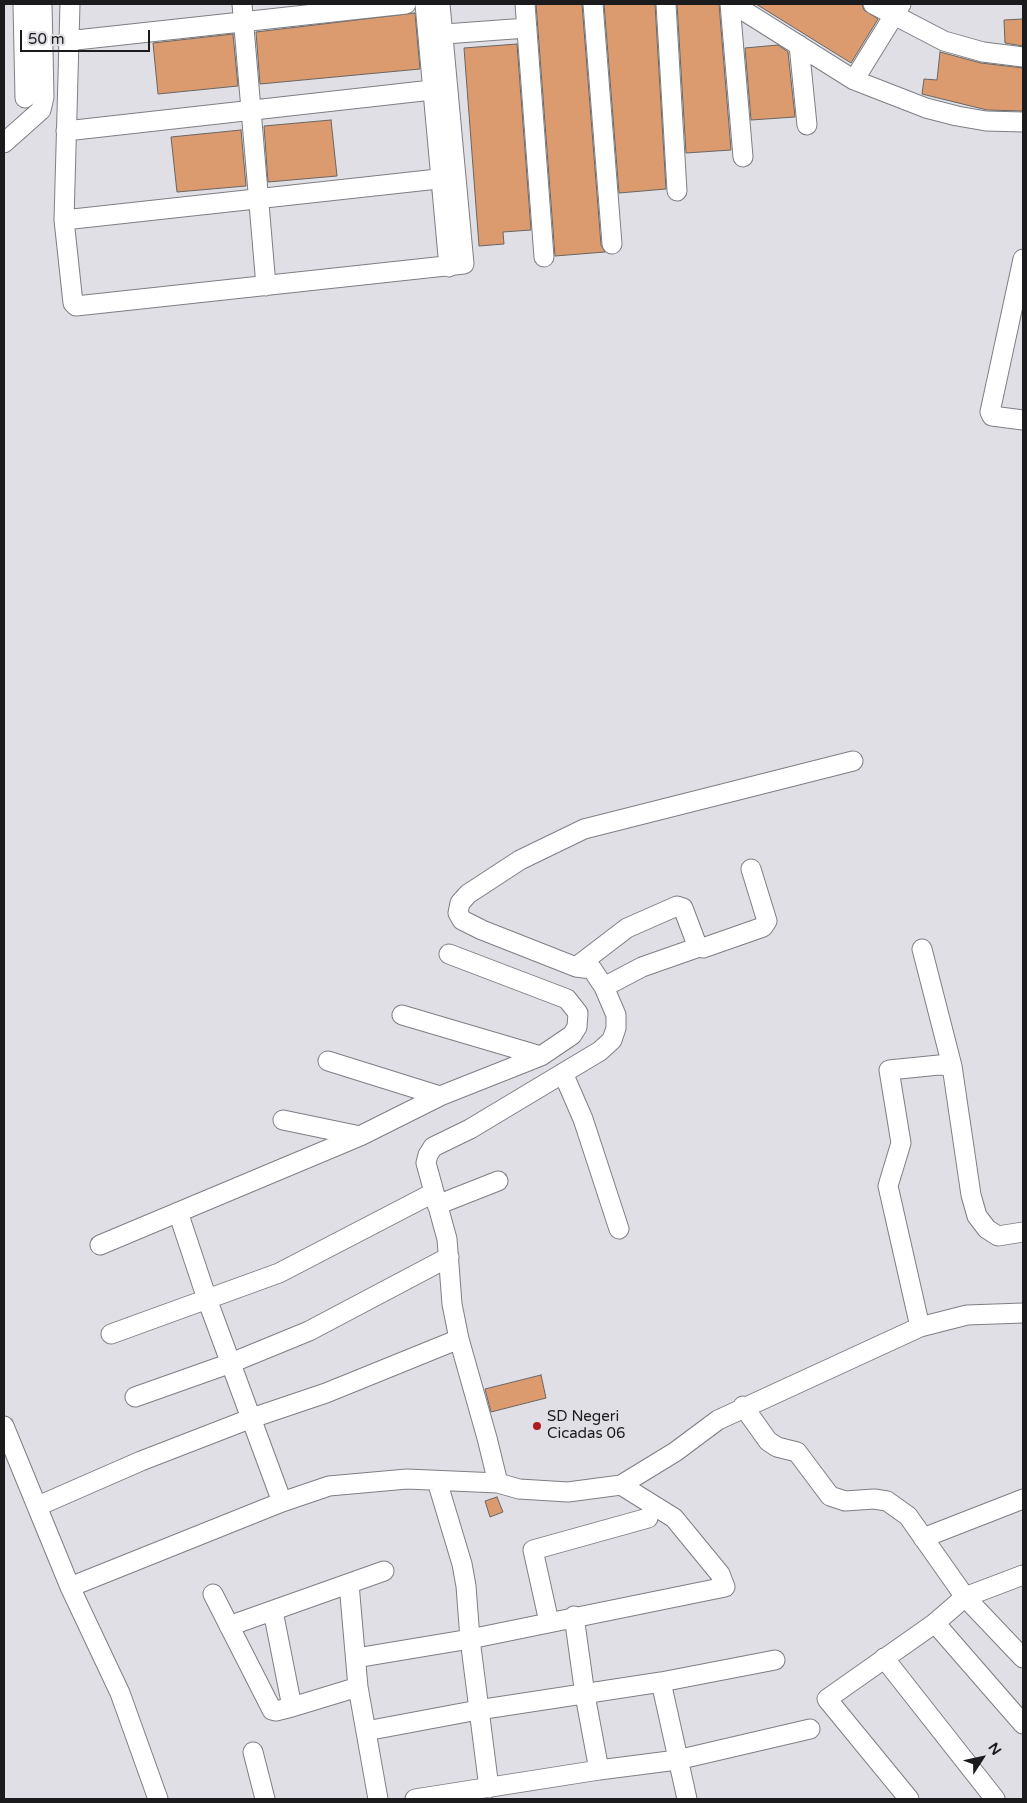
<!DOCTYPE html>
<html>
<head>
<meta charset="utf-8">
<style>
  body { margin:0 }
  #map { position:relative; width:1027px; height:1803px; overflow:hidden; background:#dfdfe5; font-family:"Varela Round",sans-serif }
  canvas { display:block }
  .frame { position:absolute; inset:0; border:5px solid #1b1b1d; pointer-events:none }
  .north { position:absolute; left:957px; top:1733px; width:50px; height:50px; -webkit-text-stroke:4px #dfdfe5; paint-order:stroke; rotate:55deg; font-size:14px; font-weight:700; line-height:20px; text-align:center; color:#1b1b1d }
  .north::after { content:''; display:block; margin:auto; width:18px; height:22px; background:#1b1b1d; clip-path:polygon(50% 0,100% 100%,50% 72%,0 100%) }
  .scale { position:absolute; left:20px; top:30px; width:130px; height:22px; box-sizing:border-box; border:2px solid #1b1b1d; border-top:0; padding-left:6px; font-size:15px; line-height:18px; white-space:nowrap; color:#1b1b1d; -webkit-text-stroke:4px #dfdfe5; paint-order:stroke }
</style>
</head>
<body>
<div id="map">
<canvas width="1027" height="1803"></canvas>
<div class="frame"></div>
<div class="north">N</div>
<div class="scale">50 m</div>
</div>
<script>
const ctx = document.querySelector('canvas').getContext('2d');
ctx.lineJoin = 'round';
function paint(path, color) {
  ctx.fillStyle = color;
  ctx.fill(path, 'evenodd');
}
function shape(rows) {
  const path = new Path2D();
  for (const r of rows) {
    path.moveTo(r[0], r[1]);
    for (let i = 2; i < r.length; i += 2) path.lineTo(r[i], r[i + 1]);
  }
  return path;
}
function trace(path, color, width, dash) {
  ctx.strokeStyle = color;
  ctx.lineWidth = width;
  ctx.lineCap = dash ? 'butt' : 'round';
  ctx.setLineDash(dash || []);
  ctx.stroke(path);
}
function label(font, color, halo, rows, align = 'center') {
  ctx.font = font + ' "Varela Round",sans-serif';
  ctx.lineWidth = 4;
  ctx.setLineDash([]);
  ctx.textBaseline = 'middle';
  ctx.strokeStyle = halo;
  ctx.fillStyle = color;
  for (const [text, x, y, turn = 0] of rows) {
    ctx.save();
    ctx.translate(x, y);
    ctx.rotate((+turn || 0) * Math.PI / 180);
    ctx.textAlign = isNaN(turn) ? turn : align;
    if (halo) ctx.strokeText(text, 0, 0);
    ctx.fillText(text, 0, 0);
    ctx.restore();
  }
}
const building = shape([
  [536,4,582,4,601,245,605,252,555,256,536,4],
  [604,4,655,4,666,189,619,193,604,4],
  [677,4,719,4,731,150,686,153,677,4],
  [756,4,862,4,864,10,878,19,851,63,756,4],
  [415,13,420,69,260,84,256,32,415,13],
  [1023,19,1023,46,1005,43,1004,20,1023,19],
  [233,34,238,86,158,94,153,43,233,34],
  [517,44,531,230,503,232,504,244,479,246,464,48,517,44],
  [778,45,788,52,795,117,751,120,745,48,778,45],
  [940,52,981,63,1023,68,1023,111,987,110,922,94,924,79,937,80,940,52],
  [331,120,337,176,268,182,264,126,331,120],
  [241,130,246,186,177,192,171,137,241,130],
  [541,1375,546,1398,491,1412,485,1389,541,1375],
  [497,1497,503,1512,490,1517,485,1501,497,1497]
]);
const street = shape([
  [23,4,25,98],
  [70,4,64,220,73,303,76,306,464,264,440,4],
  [242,4,266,286],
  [425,4,449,267],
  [525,4,544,257],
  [593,4,612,244],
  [666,4,677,191],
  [730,4,743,157],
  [733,4,854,80,926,108,957,116,986,121,1023,122],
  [873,4,944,41,983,52,1023,57],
  [431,35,527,28],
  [67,41,406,4],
  [799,45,807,125],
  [854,80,901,4],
  [66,131,432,90],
  [4,143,41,110,44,97,42,4],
  [64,220,456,177],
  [1023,259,990,412,992,416,1023,420],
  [922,949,952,1066,971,1195,977,1216,987,1229,998,1236,1023,1232],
  [576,967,627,928,677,906,683,908,697,945,703,948,763,927,767,921,751,869],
  [604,987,642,967,699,947],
  [402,1015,541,1056],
  [328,1061,440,1096],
  [563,1073,583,1119,619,1229],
  [283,1120,360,1136],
  [437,1205,498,1181],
  [178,1212,207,1299,282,1502],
  [100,1245,360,1136,440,1096,541,1056,572,1035,577,1027,578,1013,567,999,449,954],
  [920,1327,888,1186,901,1143,889,1070,939,1065,952,1066],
  [111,1334,279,1273,433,1193],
  [135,1397,231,1363,309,1331,449,1257],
  [743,1406,768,1441,777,1447,797,1452,830,1496,845,1501,874,1499,887,1501,908,1516,965,1597,1023,1658],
  [4,1426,70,1587,120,1693,158,1799],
  [437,1481,462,1564,466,1586,470,1639,489,1788],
  [498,1483,487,1438,459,1339,452,1304,447,1239,426,1163,428,1155,433,1147,470,1129,600,1051,612,1040,616,1028,616,1015,604,987,592,969,576,967,482,930,462,920,458,913,460,903,468,894,520,860,584,829,853,761],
  [38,1506,141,1461,252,1418,326,1393,459,1339],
  [923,1538,1023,1499],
  [349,1584,358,1687,378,1799],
  [70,1587,282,1502,329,1486,407,1479,498,1483,519,1489,568,1492,621,1485,675,1452,718,1420,920,1327,967,1315,1023,1313],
  [213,1594,272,1710,276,1711,292,1707,358,1687],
  [273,1611,292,1707],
  [574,1616,585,1695,599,1770],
  [549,1622,533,1550,648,1518],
  [935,1623,1023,1724],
  [229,1626,384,1571],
  [356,1658,470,1639,725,1587,720,1574,674,1518,621,1485],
  [884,1658,995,1799],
  [661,1682,687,1799],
  [366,1731,478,1710,661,1682,775,1660],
  [253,1752,265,1799],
  [415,1799,599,1770,677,1760,810,1729],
  [909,1799,827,1699,935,1623,965,1597,1023,1575]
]);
const markers = [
  [537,1426,5,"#ad1a20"]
];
const poiNames = [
  ["SD Negeri",547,1417],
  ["Cicadas 06",547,1434]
];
paint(building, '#db9b6f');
trace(building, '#6a6562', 1);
trace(street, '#7e7f84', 21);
trace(street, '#fff', 19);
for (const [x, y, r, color] of markers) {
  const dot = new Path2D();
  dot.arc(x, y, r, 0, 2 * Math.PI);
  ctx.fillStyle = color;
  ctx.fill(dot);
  trace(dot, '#dfdfe5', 2);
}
label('15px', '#1b1b1d', '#dfdfe5', poiNames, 'left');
</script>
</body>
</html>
